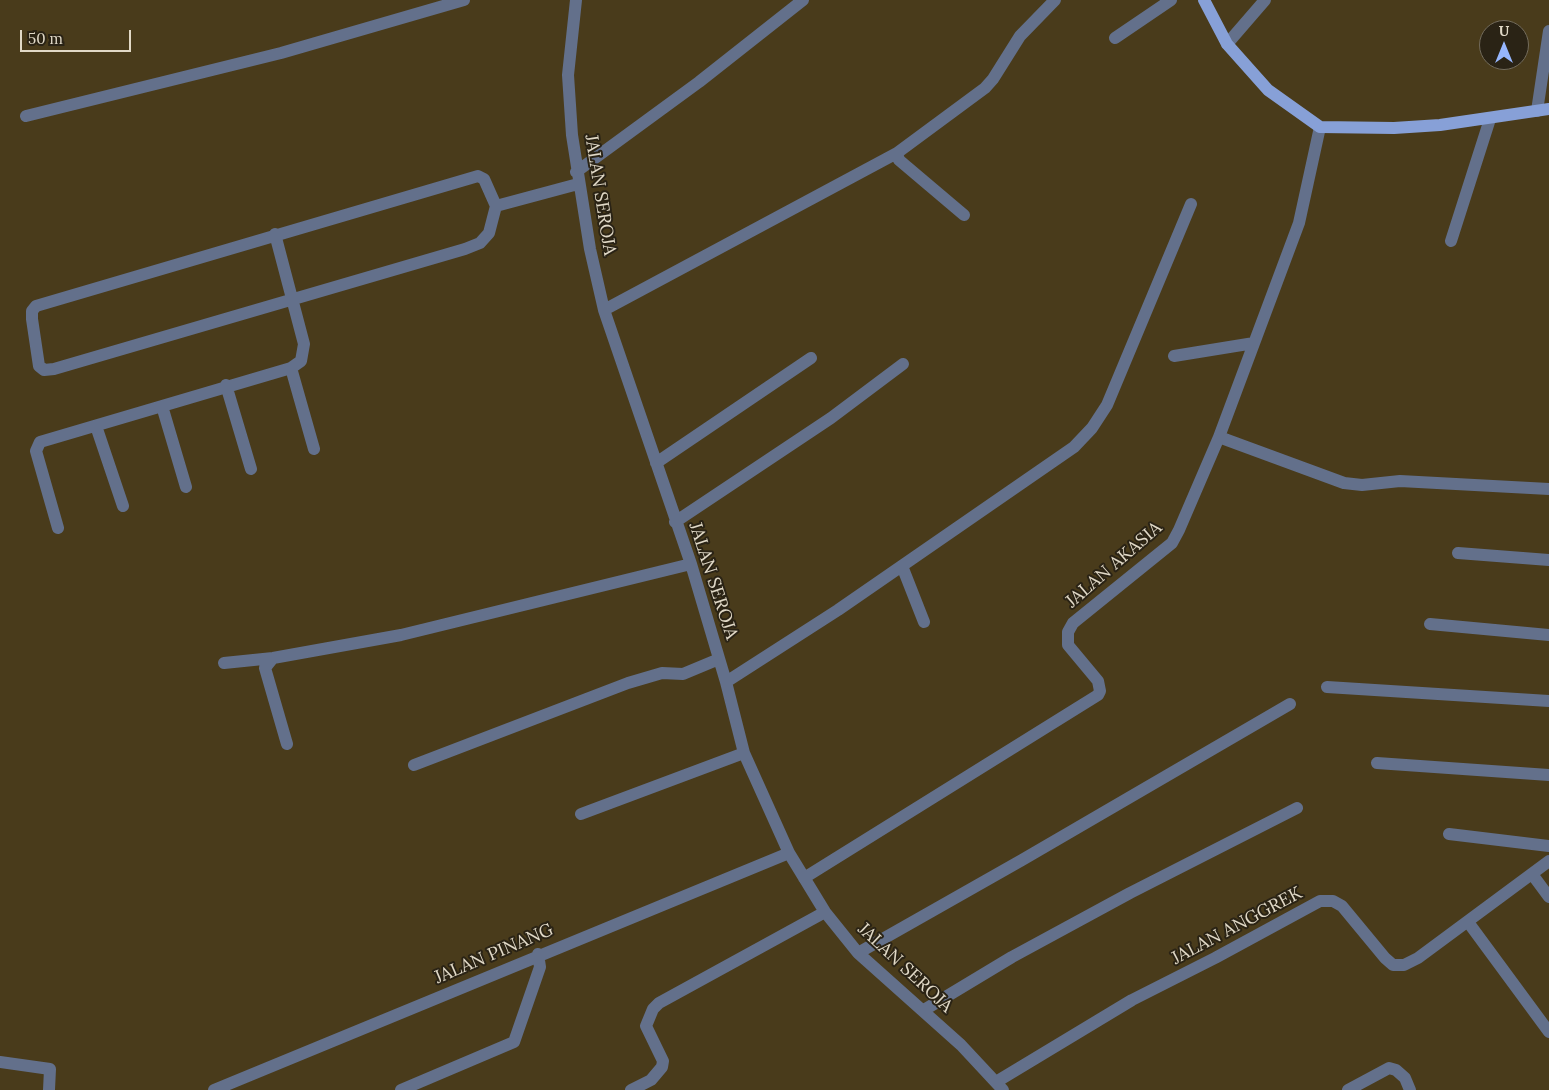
<!DOCTYPE html>
<html>
<head>
<meta charset="utf-8">
<style>
  body { margin:0 }
  #map { position:relative; width:1549px; height:1090px; overflow:hidden; background:#493b1b; font-family:Lora,serif }
  canvas { display:block }
  .north { position:absolute; left:1479px; top:20px; width:50px; height:50px; box-sizing:border-box; background:#2a2315; border:1px solid #736c5c; border-radius:50%; rotate:0deg; font-size:14px; font-weight:700; line-height:20px; text-align:center; color:#e1d9c7 }
  .north::after { content:''; display:block; margin:auto; width:18px; height:22px; background:#96b6fd; clip-path:polygon(50% 0,100% 100%,50% 72%,0 100%) }
  .scale { position:absolute; left:20px; top:30px; width:111px; height:22px; box-sizing:border-box; border:2px solid #e1d9c7; border-top:0; padding-left:6px; font-size:15px; line-height:18px; white-space:nowrap; color:#e1d9c7; -webkit-text-stroke:4px #2a2315; paint-order:stroke }
</style>
</head>
<body>
<div id="map">
<canvas width="1549" height="1090"></canvas>
<div class="north">U</div>
<div class="scale">50 m</div>
</div>
<script>
const ctx = document.querySelector('canvas').getContext('2d');
ctx.lineJoin = 'round';
function shape(rows) {
  const path = new Path2D();
  for (const r of rows) {
    path.moveTo(r[0], r[1]);
    for (let i = 2; i < r.length; i += 2) path.lineTo(r[i], r[i + 1]);
  }
  return path;
}
function trace(path, color, width, dash) {
  ctx.strokeStyle = color;
  ctx.lineWidth = width;
  ctx.lineCap = dash ? 'butt' : 'round';
  ctx.setLineDash(dash || []);
  ctx.stroke(path);
}
function label(font, color, halo, rows, align = 'center') {
  ctx.font = font + ' Lora,serif';
  ctx.lineWidth = 4;
  ctx.setLineDash([]);
  ctx.textBaseline = 'middle';
  ctx.strokeStyle = halo;
  ctx.fillStyle = color;
  for (const [text, x, y, turn = 0] of rows) {
    ctx.save();
    ctx.translate(x, y);
    ctx.rotate((+turn || 0) * Math.PI / 180);
    ctx.textAlign = isNaN(turn) ? turn : align;
    if (halo) ctx.strokeText(text, 0, 0);
    ctx.fillText(text, 0, 0);
    ctx.restore();
  }
}
const minor = shape([
  [576,0,568,75,572,135,590,249,604,310,691,564,726,682,744,753,789,853,825,912,858,953,961,1045,1003,1090],
  [1115,38,1171,0],
  [1227,44,1265,0],
  [1537,111,1549,31],
  [26,116,281,53,464,0],
  [576,172,699,82,803,0],
  [496,206,484,179,478,176,36,306,32,311,32,319,39,366,44,370,54,369,465,249,480,243,489,233,496,206,578,184],
  [964,215,899,160,897,153,985,88,993,79,1020,36,1055,0],
  [1451,241,1490,119],
  [604,310,897,153],
  [1174,356,1254,343],
  [291,368,314,449],
  [226,385,251,469],
  [162,406,186,487],
  [96,426,123,506],
  [1219,437,1344,483,1362,485,1400,481,1549,489],
  [656,463,811,358],
  [675,522,831,418,903,364],
  [58,528,36,451,40,442,291,368,301,361,304,344,275,234],
  [1458,553,1549,560],
  [902,566,924,622],
  [1430,624,1549,635],
  [273,658,265,668,287,744],
  [224,663,273,658,401,635,691,564],
  [726,682,838,610,1074,447,1092,428,1107,405,1191,204],
  [1327,687,1549,701],
  [1377,763,1549,775],
  [414,765,628,683,662,673,683,674,719,659],
  [581,814,744,753],
  [1449,834,1549,846],
  [1532,874,1549,897],
  [804,878,1098,695,1100,691,1098,681,1068,645,1068,632,1073,623,1172,543,1179,530,1219,437,1299,223,1320,127],
  [1468,922,1549,1032],
  [858,953,1022,860,1290,704],
  [924,1010,1012,957,1130,893,1297,808],
  [0,1062,50,1069,49,1090],
  [996,1082,1132,1000,1215,958,1320,901,1333,901,1342,906,1385,958,1393,965,1404,965,1418,958,1549,861],
  [214,1090,789,853],
  [401,1090,514,1042,540,967,538,954],
  [631,1090,651,1080,662,1067,663,1061,646,1026,653,1009,659,1003,825,912],
  [1348,1090,1389,1068,1396,1070,1405,1078,1410,1090]
]);
const major = shape([
  [1204,0,1227,44,1268,90,1320,127,1394,128,1440,125,1549,109]
]);
const streetNames = [
  ["JALAN SEROJA",600,195,81],
  ["JALAN AKASIA",1114,565,-41],
  ["JALAN SEROJA",713,581,72],
  ["JALAN ANGGREK",1237,926,-28],
  ["JALAN PINANG",494,954,-23],
  ["JALAN SEROJA",905,968,43]
];
trace(minor, '#63708b', 12);
trace(major, '#87a0d7', 12);
label('18px', '#e1d9c7', '#2a2315', streetNames);
</script>
</body>
</html>
